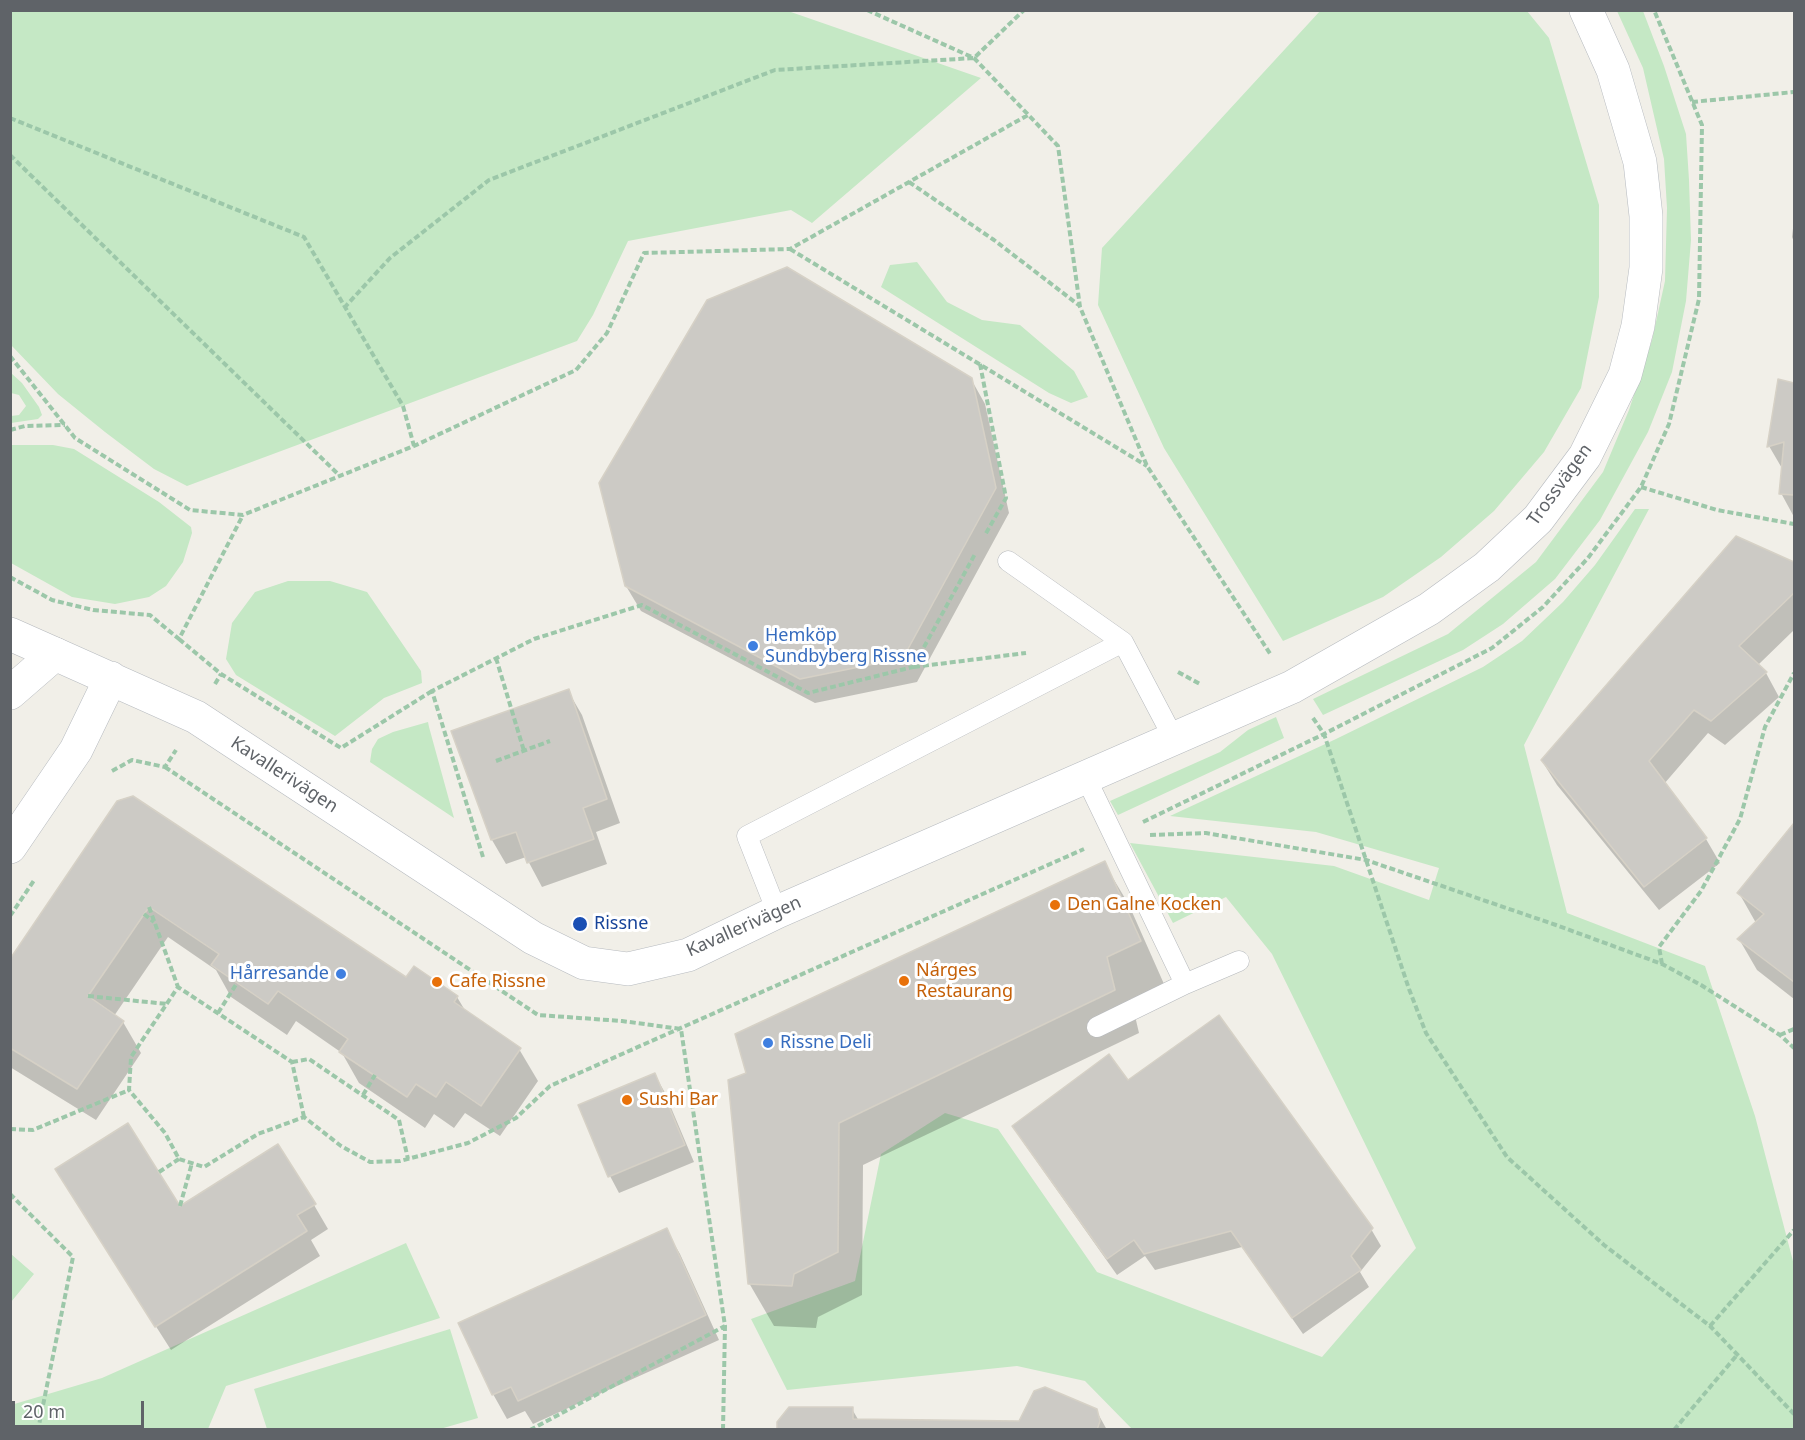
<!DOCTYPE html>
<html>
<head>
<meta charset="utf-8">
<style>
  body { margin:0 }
  #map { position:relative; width:1805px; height:1440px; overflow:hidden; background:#f1efe8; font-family:"Noto Sans",sans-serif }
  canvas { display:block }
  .frame { position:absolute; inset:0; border:12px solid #5f6368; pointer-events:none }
  .scale { position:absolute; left:12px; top:1401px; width:132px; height:27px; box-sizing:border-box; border:3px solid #5f6368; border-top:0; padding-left:8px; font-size:18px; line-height:21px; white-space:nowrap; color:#5f6368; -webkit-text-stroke:4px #fff; paint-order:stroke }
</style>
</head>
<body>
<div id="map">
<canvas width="1805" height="1440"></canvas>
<div class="frame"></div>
<div class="scale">20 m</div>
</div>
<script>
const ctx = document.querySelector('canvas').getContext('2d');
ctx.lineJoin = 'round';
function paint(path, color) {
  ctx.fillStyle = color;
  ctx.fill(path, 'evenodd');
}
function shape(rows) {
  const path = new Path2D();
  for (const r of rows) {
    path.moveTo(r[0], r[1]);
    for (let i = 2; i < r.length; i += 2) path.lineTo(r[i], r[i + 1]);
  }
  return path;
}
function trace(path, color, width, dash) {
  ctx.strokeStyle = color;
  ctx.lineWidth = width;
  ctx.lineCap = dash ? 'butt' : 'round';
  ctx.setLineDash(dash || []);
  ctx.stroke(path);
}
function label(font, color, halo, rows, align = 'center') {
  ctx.font = font + ' "Noto Sans",sans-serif';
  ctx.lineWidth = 6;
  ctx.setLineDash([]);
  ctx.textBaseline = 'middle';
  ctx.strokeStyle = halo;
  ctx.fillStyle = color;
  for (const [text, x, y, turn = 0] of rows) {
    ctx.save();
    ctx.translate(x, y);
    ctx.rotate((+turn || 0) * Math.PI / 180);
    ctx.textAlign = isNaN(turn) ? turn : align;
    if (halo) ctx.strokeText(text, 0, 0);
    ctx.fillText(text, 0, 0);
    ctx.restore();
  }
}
const green = shape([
  [11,10,788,11,981,78,812,223,791,210,628,241,593,315,577,341,187,486,154,469,105,432,58,394,11,345],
  [1320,11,1527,11,1549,38,1599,205,1599,297,1581,388,1544,452,1494,511,1441,557,1383,597,1283,641,1164,448,1098,305,1102,248],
  [1617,11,1643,11,1664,66,1686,134,1689,180,1691,240,1686,301,1672,372,1648,432,1600,520,1555,579,1503,624,1463,650,1323,715,1313,699,1448,634,1536,562,1603,472,1629,410,1652,340,1665,281,1667,208,1664,159,1643,68],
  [917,262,947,302,982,320,1020,325,1074,371,1088,397,1071,403,1049,393,881,287,890,265],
  [11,373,22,383,39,407,42,415,38,419,11,423,11,416,19,415,26,406,19,395,11,393],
  [10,445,53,445,74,449,159,502,191,527,192,533,183,562,166,586,149,597,115,604,72,597,11,563],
  [1635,509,1649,509,1524,745,1567,913,1705,966,1755,1116,1794,1265,1794,1429,1132,1429,1085,1381,1017,1366,787,1390,751,1319,855,1281,881,1154,945,1113,998,1129,1097,1272,1322,1357,1416,1248,1272,954,1226,897,1173,923,1130,843,1334,866,1429,900,1439,868,1316,832,1170,816,1336,739,1483,667,1522,641,1563,602,1595,565],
  [288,581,330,581,367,592,421,671,422,683,384,698,335,736,236,675,226,659,232,623,255,592],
  [1276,717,1284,738,1118,815,1110,801,1220,752,1248,730],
  [428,722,429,727,454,818,370,762,372,749,378,739,393,732],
  [406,1243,440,1318,226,1386,208,1429,11,1429,11,1405,102,1378],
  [11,1254,34,1274,11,1302],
  [450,1329,478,1418,440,1429,267,1429,254,1389]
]);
const shadow = shape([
  [1794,220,1794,242,1792,237],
  [971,379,985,404,1009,513,917,682,815,703,641,611,626,586],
  [1779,381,1794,385,1794,517,1781,493,1783,470,1769,446],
  [1736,538,1794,564,1794,630,1758,665,1766,673,1779,697,1725,745,1708,733,1664,784,1706,839,1720,863,1659,910,1557,785,1542,761],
  [568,691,582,715,620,823,596,832,607,864,542,887,526,857,506,864,492,840,453,732],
  [118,802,407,979,415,968,457,997,466,1012,519,1049,538,1081,500,1136,465,1113,454,1128,434,1114,425,1128,359,1083,342,1053,296,1021,287,1035,231,997,216,970,168,937,114,1016,123,1022,141,1053,96,1120,10,1067,10,961],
  [1794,826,1794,999,1757,970,1739,939,1756,923,1739,893],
  [1104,863,1129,905,1164,984,1131,999,1139,1033,863,1165,862,1295,818,1317,816,1328,774,1326,749,1283,747,1074],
  [655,1075,664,1091,694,1162,619,1193,610,1176,580,1106],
  [1127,1082,1371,1229,1381,1246,1360,1272,1369,1287,1303,1334,1242,1247,1155,1270,1145,1256,1117,1275,1023,1142,1013,1126],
  [71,1193,180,1208,314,1205,328,1229,311,1240,320,1256,171,1350],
  [666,1230,680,1254,719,1340,533,1424,525,1411,507,1419,493,1394],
  [852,1409,859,1421,1020,1423,1096,1410,1107,1430,778,1430]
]);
const building = shape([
  [787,267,972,378,996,488,903,658,800,679,625,586,599,483,707,300,787,267],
  [1794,378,1794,495,1779,494,1784,442,1767,447,1778,379,1794,383,1794,378],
  [1736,536,1794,562,1794,593,1739,646,1767,672,1711,721,1694,710,1649,761,1707,838,1644,887,1541,760,1736,536],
  [569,689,607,799,583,808,594,839,527,863,516,832,491,840,451,731,569,689],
  [133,796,406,977,414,966,458,996,454,1002,521,1048,481,1106,446,1082,436,1097,416,1084,407,1097,339,1052,348,1039,278,991,268,1004,211,965,219,954,149,907,88,996,124,1021,77,1089,10,1048,10,959,117,801,133,796],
  [1794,823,1794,982,1737,939,1764,914,1737,893,1794,823],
  [1105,861,1141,941,1107,957,1115,990,839,1123,838,1252,794,1274,792,1286,748,1284,728,1080,746,1073,735,1034,1105,861],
  [1219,1015,1373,1228,1351,1256,1361,1270,1292,1318,1231,1231,1144,1254,1134,1240,1107,1259,1012,1126,1109,1054,1128,1080,1219,1015],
  [655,1073,685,1145,608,1177,578,1105,655,1073],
  [128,1123,180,1206,278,1144,316,1204,297,1215,307,1231,155,1327,55,1169,128,1123],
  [667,1228,706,1315,518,1401,511,1387,492,1395,458,1323,667,1228],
  [1045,1387,1097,1409,1100,1421,1097,1430,777,1430,777,1422,789,1407,853,1407,853,1419,1019,1421,1034,1391,1045,1387]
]);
const path = shape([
  [867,10,974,58,1058,146,1080,307,1147,466,1271,655],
  [1692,102,1794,92],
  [10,118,304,237,403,406,414,446],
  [10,155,340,476],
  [909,182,994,240,1080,306],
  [790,249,1147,466],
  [344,308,390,258,489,180,775,70,974,58,1024,10],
  [10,356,75,438,190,510,243,515,414,446,576,370,607,333,644,253,790,249,1028,115],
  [980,364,1006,498,985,535],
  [10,430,25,426,65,425],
  [1641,487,1717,510,1794,524],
  [10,577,52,600,93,610,150,615,179,639,243,515],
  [179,639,221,674,341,748,432,691],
  [496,658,524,751],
  [914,667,1026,653],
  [1178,672,1200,684],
  [215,684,221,674],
  [1313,718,1324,734,1409,989,1426,1033,1507,1157,1604,1245,1710,1326,1794,1414],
  [496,761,550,741],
  [165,767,538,1015,622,1021,681,1029,725,1326,723,1430],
  [112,771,132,760,165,767,176,750],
  [1143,822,1324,734,1492,648,1543,607,1588,558,1641,487,1669,424,1699,299,1702,125,1654,10],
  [1150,835,1206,833,1366,860,1556,925,1662,964,1701,985,1780,1035,1794,1048],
  [483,857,432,691,534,639,642,605,808,693,913,667,975,554],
  [149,907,178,987],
  [144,914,154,922],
  [10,916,35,879],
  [1662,964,1659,947,1701,891,1740,819,1765,727,1794,673],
  [88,996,167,1004],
  [218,1013,237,983],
  [1780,1035,1794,1029],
  [292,1062,309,1059,399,1120,408,1159],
  [363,1095,375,1075],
  [304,1117,292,1062,178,987,131,1057,129,1090,165,1133,179,1159,204,1167,258,1134,304,1117,341,1146,370,1162,400,1161,468,1143,516,1118,550,1086,1084,849],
  [10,1129,33,1130,129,1090],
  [159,1172,179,1159],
  [10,1194,73,1257,38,1430],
  [180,1206,192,1163],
  [1710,1326,1794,1230],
  [530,1430,725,1326],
  [1674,1430,1737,1355]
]);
const lane = shape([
  [1008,561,1123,642,1174,739],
  [1086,778,1185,984,1239,961],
  [777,912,747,836,1123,642],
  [1097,1027,1185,984]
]);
const street = shape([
  [10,634,55,654]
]);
const secondary = shape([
  [10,693,55,654,196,717,533,938,584,963,628,969,688,955,777,912,1292,687,1429,609,1487,567,1538,519,1585,456,1625,375,1638,326,1646,268,1646,216,1640,162,1613,70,1586,10],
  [10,847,76,750,111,678]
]);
const markers = [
  [753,646,6,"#3f7fe0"],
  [1055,905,6,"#e8710a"],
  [580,924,8,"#1a4fb4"],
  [341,974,6,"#3f7fe0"],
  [904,981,6,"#e8710a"],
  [437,982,6,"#e8710a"],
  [768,1043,6,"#3f7fe0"],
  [627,1100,6,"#e8710a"]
];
const streetNames = [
  ["Trossvägen",1560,485,-54],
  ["Kavallerivägen",284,775,33],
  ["Kavallerivägen",744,927,-24]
];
const shopNames = [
  ["Hemköp",765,636],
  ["Sundbyberg Rissne",765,657],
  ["Hårresande",329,974,"right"],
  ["Rissne Deli",780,1043]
];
const foodNames = [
  ["Den Galne Kocken",1067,905],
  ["Nárges",916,971],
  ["Restaurang",916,992],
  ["Cafe Rissne",449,982],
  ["Sushi Bar",639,1100]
];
const transitNames = [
  ["Rissne",594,924]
];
paint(green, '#c5e8c5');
paint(shadow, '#0003');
paint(building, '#cccac5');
trace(building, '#d6d1c6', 1.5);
trace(lane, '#b5b8bc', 21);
trace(street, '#b5b8bc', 34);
trace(secondary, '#b6babf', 34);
trace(path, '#9cc7a9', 4, [6, 3]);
trace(lane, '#fff', 20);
trace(street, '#fff', 33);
trace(secondary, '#fff', 33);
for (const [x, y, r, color] of markers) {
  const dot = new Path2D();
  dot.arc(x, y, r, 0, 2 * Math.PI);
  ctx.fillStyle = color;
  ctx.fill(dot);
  trace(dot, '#fff', 2);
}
label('18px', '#5f6368', '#fff', streetNames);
label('18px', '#366cbe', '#fff', shopNames, 'left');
label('18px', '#c56008', '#fff', foodNames, 'left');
label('18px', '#164399', '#fff', transitNames, 'left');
</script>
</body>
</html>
